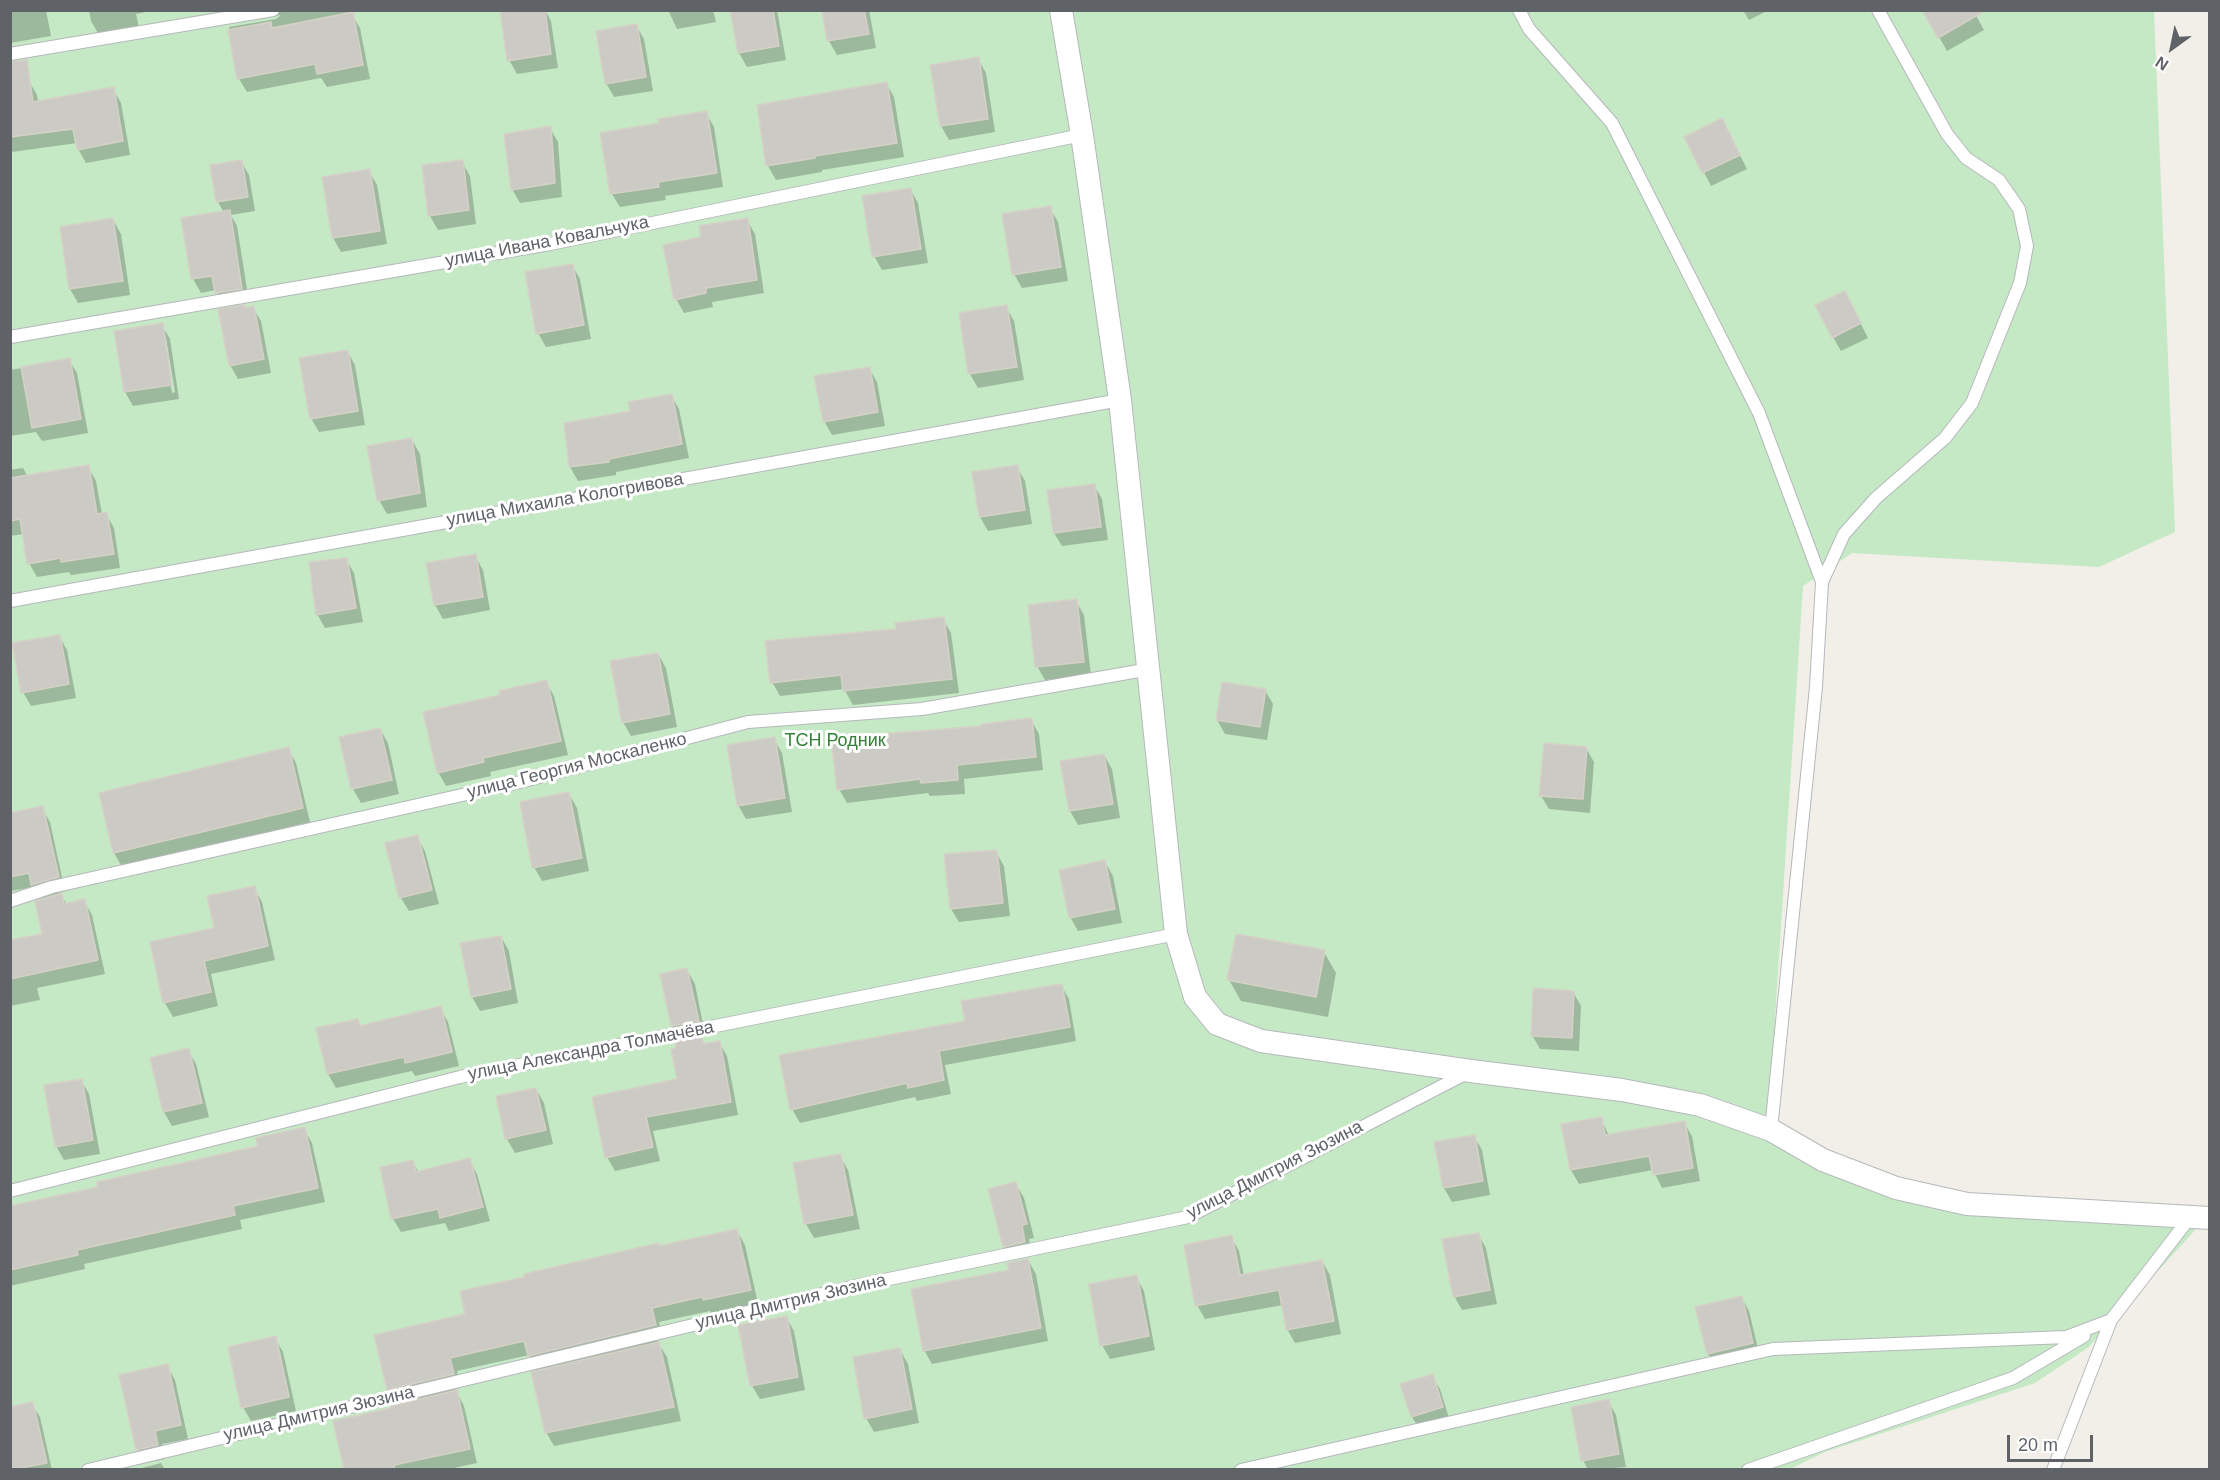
<!DOCTYPE html>
<html>
<head>
<meta charset="utf-8">
<style>
  body { margin:0 }
  #map { position:relative; width:2220px; height:1480px; overflow:hidden; background:#f1efe8; font-family:Arial,sans-serif }
  canvas { display:block }
  .frame { position:absolute; inset:0; border:12px solid #5f6368; pointer-events:none }
  .north { position:absolute; left:2142px; top:18px; width:60px; height:60px; -webkit-text-stroke:4px #fff; paint-order:stroke; rotate:213deg; font-size:16px; font-weight:700; line-height:24px; text-align:center; color:#5f6368 }
  .north::after { content:''; display:block; margin:auto; width:21px; height:27px; background:#5f6368; clip-path:polygon(50% 0,100% 100%,50% 72%,0 100%) }
  .scale { position:absolute; left:2007px; top:1435px; width:86px; height:27px; box-sizing:border-box; border:3px solid #5f6368; border-top:0; padding-left:8px; font-size:18px; line-height:21px; white-space:nowrap; color:#5f6368; -webkit-text-stroke:4px #fff; paint-order:stroke }
</style>
</head>
<body>
<div id="map">
<canvas width="2220" height="1480"></canvas>
<div class="frame"></div>
<div class="north">N</div>
<div class="scale">20 m</div>
</div>
<script>
const ctx = document.querySelector('canvas').getContext('2d');
ctx.lineJoin = 'round';
function paint(path, color) {
  ctx.fillStyle = color;
  ctx.fill(path, 'evenodd');
}
function shape(rows) {
  const path = new Path2D();
  for (const r of rows) {
    path.moveTo(r[0], r[1]);
    for (let i = 2; i < r.length; i += 2) path.lineTo(r[i], r[i + 1]);
  }
  return path;
}
function trace(path, color, width, dash) {
  ctx.strokeStyle = color;
  ctx.lineWidth = width;
  ctx.lineCap = dash ? 'butt' : 'round';
  ctx.setLineDash(dash || []);
  ctx.stroke(path);
}
function label(font, color, halo, rows, align = 'center') {
  ctx.font = font + ' Arial,sans-serif';
  ctx.lineWidth = 6;
  ctx.setLineDash([]);
  ctx.textBaseline = 'middle';
  ctx.strokeStyle = halo;
  ctx.fillStyle = color;
  for (const [text, x, y, turn = 0] of rows) {
    ctx.save();
    ctx.translate(x, y);
    ctx.rotate((+turn || 0) * Math.PI / 180);
    ctx.textAlign = isNaN(turn) ? turn : align;
    if (halo) ctx.strokeText(text, 0, 0);
    ctx.fillText(text, 0, 0);
    ctx.restore();
  }
}
const green = shape([
  [10,11,2154,11,2175,532,2099,567,1852,553,1803,586,1767,1141,1944,1209,2196,1229,2089,1347,2035,1383,1825,1452,1790,1469,11,1469]
]);
const shadow = shape([
  [10,10,46,10,51,36,10,43],
  [89,10,156,10,136,14,139,28,99,35,91,21],
  [226,10,349,10,360,28,370,79,327,87,321,78,247,92,239,79,229,27,276,19,281,15,234,23],
  [518,10,545,10,551,21,558,68,517,74,509,60],
  [668,10,713,10,716,22,677,29],
  [732,10,777,10,786,60,747,67,739,53],
  [824,10,869,10,876,48,837,55,829,41],
  [1743,10,1769,10,1749,20],
  [1924,10,1973,10,1984,30,1947,51],
  [636,25,644,39,653,91,614,97,606,83],
  [978,59,986,73,995,132,949,140,941,126],
  [29,81,37,95,38,103,113,89,121,103,130,155,86,163,78,149,77,143,12,152,10,84],
  [886,83,894,97,904,157,822,170,822,172,776,180,768,166],
  [706,113,714,127,723,187,665,196,666,200,620,207,612,194,661,125],
  [550,128,558,142,562,197,520,203,512,189],
  [1729,134,1747,169,1711,186,1686,137],
  [241,161,249,175,255,211,231,215,237,226,249,302,225,307,216,290,201,293,193,279,224,213,218,202,212,166],
  [462,162,470,176,476,224,438,230,430,216,424,166],
  [369,171,377,185,387,244,341,252,333,238],
  [910,189,918,203,928,263,882,270,874,256],
  [1050,208,1058,222,1068,281,1022,288,1014,274],
  [113,220,121,234,130,295,78,303,70,289],
  [747,220,755,234,764,293,712,302,713,307,684,313,676,299,703,238],
  [572,265,580,279,591,339,546,347,538,333],
  [244,307,246,309,253,308,261,321,271,373,238,379,230,365],
  [1006,307,1014,321,1024,380,978,388,970,374],
  [1852,307,1868,338,1841,351,1833,337],
  [162,325,170,339,179,399,133,406,125,392,116,332],
  [163,338,166,338,175,392,172,393],
  [347,351,355,365,365,425,319,432,311,418],
  [69,360,77,373,88,433,42,441,36,432,10,436,10,370],
  [869,368,877,382,885,426,832,435,824,421],
  [671,395,679,409,689,458,616,472,616,475,578,481,570,467,566,425,632,413],
  [412,440,420,454,427,507,387,514,379,500],
  [88,467,96,481,102,514,106,514,114,528,120,568,71,575,69,572,37,577,29,563,24,534,10,536,10,470,23,468,28,477],
  [1017,467,1025,481,1032,524,988,531,980,517],
  [1094,485,1102,499,1108,540,1062,546,1054,533],
  [475,556,483,570,490,610,443,619,435,605,428,564],
  [346,559,354,573,363,622,325,628,317,614],
  [1076,601,1084,615,1091,675,1045,680,1037,666],
  [943,619,951,633,959,693,853,705,844,689,780,696,772,682,898,631],
  [59,636,67,650,76,698,31,706,23,692],
  [658,654,666,668,677,727,631,736,623,722],
  [546,682,554,696,568,755,490,772,491,776,446,786,438,772,502,696],
  [1265,690,1273,704,1267,740,1225,734,1217,720],
  [1031,720,1039,734,1043,770,964,779,965,794,930,796,928,793,847,803,839,789,984,727],
  [380,729,388,743,399,794,361,803,353,789,341,738],
  [774,739,782,753,792,812,746,819,738,805],
  [1586,748,1594,762,1590,813,1549,809,1541,796],
  [288,749,296,763,310,822,122,867,114,853,101,794],
  [1104,755,1112,769,1120,818,1078,825,1070,811,1062,762],
  [569,794,577,808,589,871,542,881,534,867],
  [42,808,50,822,65,891,60,893,67,905,84,901,92,915,105,974,37,988,40,1000,10,1006,10,941,44,935,42,901,34,887,10,891,10,815],
  [417,837,425,851,439,904,409,911,401,898,387,844],
  [996,852,1004,866,1010,916,959,922,951,909],
  [1105,862,1113,876,1122,923,1078,931,1070,917],
  [254,888,262,902,275,960,211,974,218,1006,173,1017,165,1003,152,944,216,929],
  [501,937,509,951,518,1003,480,1011,472,997],
  [1324,952,1336,973,1328,1017,1241,1001,1229,980],
  [687,970,695,984,705,1035,681,1040,673,1026,662,975],
  [1061,985,1069,999,1076,1041,945,1065,951,1094,917,1101,915,1097,800,1123,792,1109,967,1022],
  [1573,992,1581,1006,1579,1051,1540,1049,1532,1035],
  [440,1008,448,1022,459,1066,415,1076,412,1071,336,1088,328,1074,318,1029,357,1020,361,1027],
  [701,1039,705,1045,719,1042,727,1056,738,1115,653,1131,660,1161,615,1171,607,1157,678,1080],
  [188,1050,196,1064,209,1117,172,1126,164,1112],
  [81,1080,89,1094,100,1154,64,1160,56,1146],
  [536,1089,544,1103,553,1144,515,1153,507,1139,498,1097],
  [1601,1118,1609,1136,1684,1123,1692,1136,1700,1181,1662,1188,1653,1170,1579,1184,1571,1170,1563,1125],
  [304,1129,312,1143,325,1202,240,1220,242,1229,84,1264,85,1269,10,1286,10,1208,100,1188,260,1148],
  [1474,1136,1482,1150,1490,1195,1452,1202,1444,1188],
  [840,1156,848,1170,860,1229,814,1238,806,1224,795,1164],
  [469,1160,477,1174,490,1221,449,1231,445,1223,401,1232,393,1219,382,1168,412,1161,419,1173],
  [1016,1184,1024,1198,1034,1238,1029,1239,1032,1256,1012,1260,1004,1246],
  [737,1231,745,1245,758,1304,712,1314,710,1311,659,1322,663,1339,657,1341,667,1357,681,1421,554,1446,546,1432,538,1372,529,1355,457,1371,460,1388,455,1389,464,1406,477,1463,445,1470,346,1470,398,1406,388,1389,467,1315,659,1248],
  [1478,1234,1486,1248,1497,1304,1462,1310,1454,1296],
  [1231,1237,1239,1251,1244,1276,1322,1261,1330,1275,1341,1334,1295,1343,1287,1329,1283,1305,1205,1319,1197,1305],
  [1028,1260,1036,1274,1048,1341,932,1364,924,1350],
  [1136,1277,1144,1291,1155,1350,1110,1359,1102,1345],
  [1741,1297,1749,1311,1760,1357,1716,1368,1708,1354,1697,1308],
  [786,1317,794,1331,805,1390,760,1399,752,1386],
  [275,1338,283,1352,296,1411,251,1421,243,1407],
  [900,1350,908,1364,919,1423,874,1432,866,1418],
  [167,1366,175,1380,188,1439,162,1444,165,1459,146,1463,138,1449],
  [1432,1376,1440,1389,1450,1421,1420,1430,1412,1417,1402,1385],
  [1608,1401,1616,1415,1626,1467,1588,1470,1583,1460],
  [32,1404,40,1417,52,1470,10,1470],
  [161,1463,165,1470,134,1470]
]);
const building = shape([
  [500,10,545,10,551,54,507,61,500,10],
  [730,10,773,10,779,46,738,53,730,10],
  [822,10,864,10,869,34,827,41,822,10],
  [1922,10,1986,10,1938,38,1922,10],
  [353,12,363,65,317,74,315,64,237,79,228,30,271,22,272,28,353,12],
  [637,24,646,77,605,84,596,31,637,24],
  [979,57,988,119,940,126,930,65,979,57],
  [27,60,33,102,114,87,123,141,77,150,73,129,10,137,10,62,27,60],
  [887,82,897,143,815,156,815,158,766,166,757,105,887,82],
  [707,111,717,173,658,182,659,187,610,194,600,133,659,123,658,119,707,111],
  [1722,118,1740,155,1702,173,1684,137,1722,118],
  [551,126,555,183,511,190,504,134,551,126],
  [242,160,248,197,216,202,210,165,242,160],
  [463,160,469,210,428,216,422,165,463,160],
  [370,169,380,231,332,238,322,177,370,169],
  [911,188,921,249,872,257,862,196,911,188],
  [1051,206,1061,267,1012,275,1002,214,1051,206],
  [230,210,242,289,215,293,212,276,191,279,181,218,230,210],
  [113,218,123,281,69,289,60,227,113,218],
  [748,218,757,280,706,288,706,293,674,300,663,245,701,237,699,226,748,218],
  [573,264,584,325,536,334,525,272,573,264],
  [1845,291,1861,323,1832,338,1815,305,1845,291],
  [245,305,245,308,254,306,264,359,229,366,218,309,245,305],
  [1007,305,1017,367,968,374,959,313,1007,305],
  [163,323,172,385,124,392,114,331,163,323],
  [348,350,358,411,310,419,299,358,348,350],
  [70,358,81,419,32,428,21,367,70,358],
  [870,367,878,412,823,422,814,376,870,367],
  [672,394,682,444,609,459,609,462,569,467,564,423,630,411,628,402,672,394],
  [412,438,420,493,377,501,367,446,412,438],
  [89,465,97,514,107,512,114,554,61,562,61,558,27,564,20,519,10,521,10,478,89,465],
  [1018,465,1025,510,979,517,972,472,1018,465],
  [1095,484,1101,527,1053,533,1047,490,1095,484],
  [476,554,483,597,434,605,426,563,476,554],
  [347,558,356,608,316,615,309,562,347,558],
  [1077,599,1084,662,1035,667,1028,605,1077,599],
  [944,617,952,679,843,691,841,675,770,683,765,641,896,629,895,623,944,617],
  [60,635,69,684,21,693,12,643,60,635],
  [658,653,670,714,622,723,610,661,658,653],
  [547,680,561,741,483,758,484,762,437,773,423,712,500,695,499,691,547,680],
  [1222,682,1266,689,1260,727,1216,720,1222,682],
  [1032,718,1036,757,957,765,958,780,921,783,920,779,837,790,831,738,982,726,982,724,1032,718],
  [380,728,392,780,351,789,339,737,380,728],
  [775,737,785,798,737,806,727,745,775,737],
  [1544,743,1587,747,1583,799,1539,796,1544,743],
  [289,747,303,808,113,853,99,793,289,747],
  [1104,754,1113,804,1069,811,1060,761,1104,754],
  [569,792,582,858,532,868,520,802,569,792],
  [43,806,59,877,31,885,29,873,10,877,10,813,43,806],
  [418,835,432,890,399,898,385,843,418,835],
  [997,850,1003,903,950,909,944,854,997,850],
  [1105,860,1115,909,1069,918,1059,870,1105,860],
  [255,886,268,946,204,961,211,992,163,1003,150,942,214,928,207,896,255,886],
  [62,893,64,904,85,899,98,960,10,979,10,940,42,934,35,901,62,893],
  [1236,934,1325,950,1316,997,1227,980,1236,934],
  [501,936,511,989,471,997,460,943,501,936],
  [687,968,699,1021,671,1026,660,974,687,968],
  [1062,984,1070,1027,939,1051,944,1080,908,1088,907,1083,790,1110,779,1055,965,1021,961,1001,1062,984],
  [1533,988,1574,991,1572,1038,1531,1036,1533,988],
  [441,1006,452,1052,405,1063,404,1057,327,1074,316,1028,358,1019,360,1026,441,1006],
  [702,1037,703,1044,720,1041,731,1102,646,1117,653,1147,605,1158,592,1097,677,1079,671,1049,676,1048,675,1042,702,1037],
  [189,1048,202,1103,163,1112,150,1058,189,1048],
  [82,1079,93,1140,55,1147,44,1085,82,1079],
  [536,1088,546,1130,505,1139,496,1096,536,1088],
  [1602,1117,1605,1135,1685,1121,1693,1168,1653,1175,1649,1156,1570,1170,1561,1124,1602,1117],
  [305,1127,318,1188,233,1206,235,1215,77,1250,78,1255,10,1270,10,1206,98,1187,97,1182,258,1146,256,1138,305,1127],
  [1475,1135,1483,1181,1443,1188,1434,1142,1475,1135],
  [841,1154,853,1215,804,1224,793,1163,841,1154],
  [470,1158,483,1207,440,1218,438,1209,391,1219,380,1167,413,1160,416,1172,470,1158],
  [1016,1182,1027,1224,1022,1225,1025,1242,1003,1247,988,1189,1016,1182],
  [737,1229,751,1290,703,1300,702,1297,652,1308,656,1325,528,1356,524,1341,450,1358,454,1374,387,1390,374,1335,465,1314,460,1291,525,1277,524,1274,611,1254,659,1243,659,1246,737,1229],
  [1479,1233,1490,1290,1453,1297,1442,1239,1479,1233],
  [1232,1235,1240,1275,1322,1260,1334,1321,1286,1330,1279,1290,1195,1306,1184,1245,1232,1235],
  [1028,1259,1041,1328,923,1351,911,1289,1009,1270,1007,1263,1028,1259],
  [1137,1275,1149,1336,1100,1346,1089,1284,1137,1275],
  [1742,1296,1753,1343,1707,1354,1695,1307,1742,1296],
  [787,1316,798,1377,750,1386,738,1325,787,1316],
  [276,1336,289,1397,241,1408,228,1347,276,1336],
  [659,1342,674,1407,545,1433,531,1372,659,1342],
  [900,1348,912,1409,864,1419,853,1357,900,1348],
  [168,1364,181,1425,155,1431,158,1445,136,1450,119,1375,168,1364],
  [1433,1374,1443,1407,1411,1417,1400,1384,1433,1374],
  [457,1390,470,1449,394,1465,395,1470,344,1470,333,1421,391,1408,391,1406,457,1390],
  [1609,1399,1619,1454,1581,1461,1571,1407,1609,1399],
  [33,1402,47,1463,10,1470,10,1407,33,1402]
]);
const service = shape([
  [1519,10,1529,29,1612,123,1759,413,1822,582],
  [10,54,273,10],
  [10,337,550,244,1082,135],
  [10,601,1120,400],
  [10,901,52,887,520,782,748,722,922,709,1150,669],
  [1771,1130,1816,687,1822,582,1844,534,1876,498,1945,438,1972,403,2020,283,2027,246,2019,209,1999,180,1966,158,1947,134,1878,10],
  [10,1191,460,1077,1176,934],
  [88,1470,860,1285,1188,1217,1467,1073],
  [1241,1470,1773,1349,2066,1337,2111,1320],
  [1748,1470,2013,1378,2084,1336],
  [2053,1470,2111,1320,2191,1216]
]);
const minor = shape([
  [1061,10,1082,135,1120,400,1176,934,1195,997,1217,1024,1261,1041,1471,1071,1622,1090,1700,1105,1771,1130,1823,1160,1896,1188,1967,1204,2210,1218]
]);
const streetNames = [
  ["улица Ивана Ковальчука",547,242,-11],
  ["улица Михаила Кологривова",565,500,-10],
  ["улица Георгия Москаленко",577,766,-14],
  ["улица Александра Толмачёва",591,1051,-11],
  ["улица Дмитрия Зюзина",1275,1170,-27],
  ["улица Дмитрия Зюзина",791,1302,-13],
  ["улица Дмитрия Зюзина",319,1414,-13]
];
const parkNames = [
  ["ТСН Родник",835,741]
];
paint(green, '#c5e8c5');
paint(shadow, '#0003');
paint(building, '#cccac5');
trace(building, '#d6d1c6', 1.5);
trace(service, '#b5b8bc', 14);
trace(minor, '#b5b8bc', 24);
trace(service, '#fff', 12);
trace(minor, '#fff', 22);
label('18px', '#5f6368', '#fff', streetNames);
label('18px', '#348238', '#fff', parkNames);
</script>
</body>
</html>
